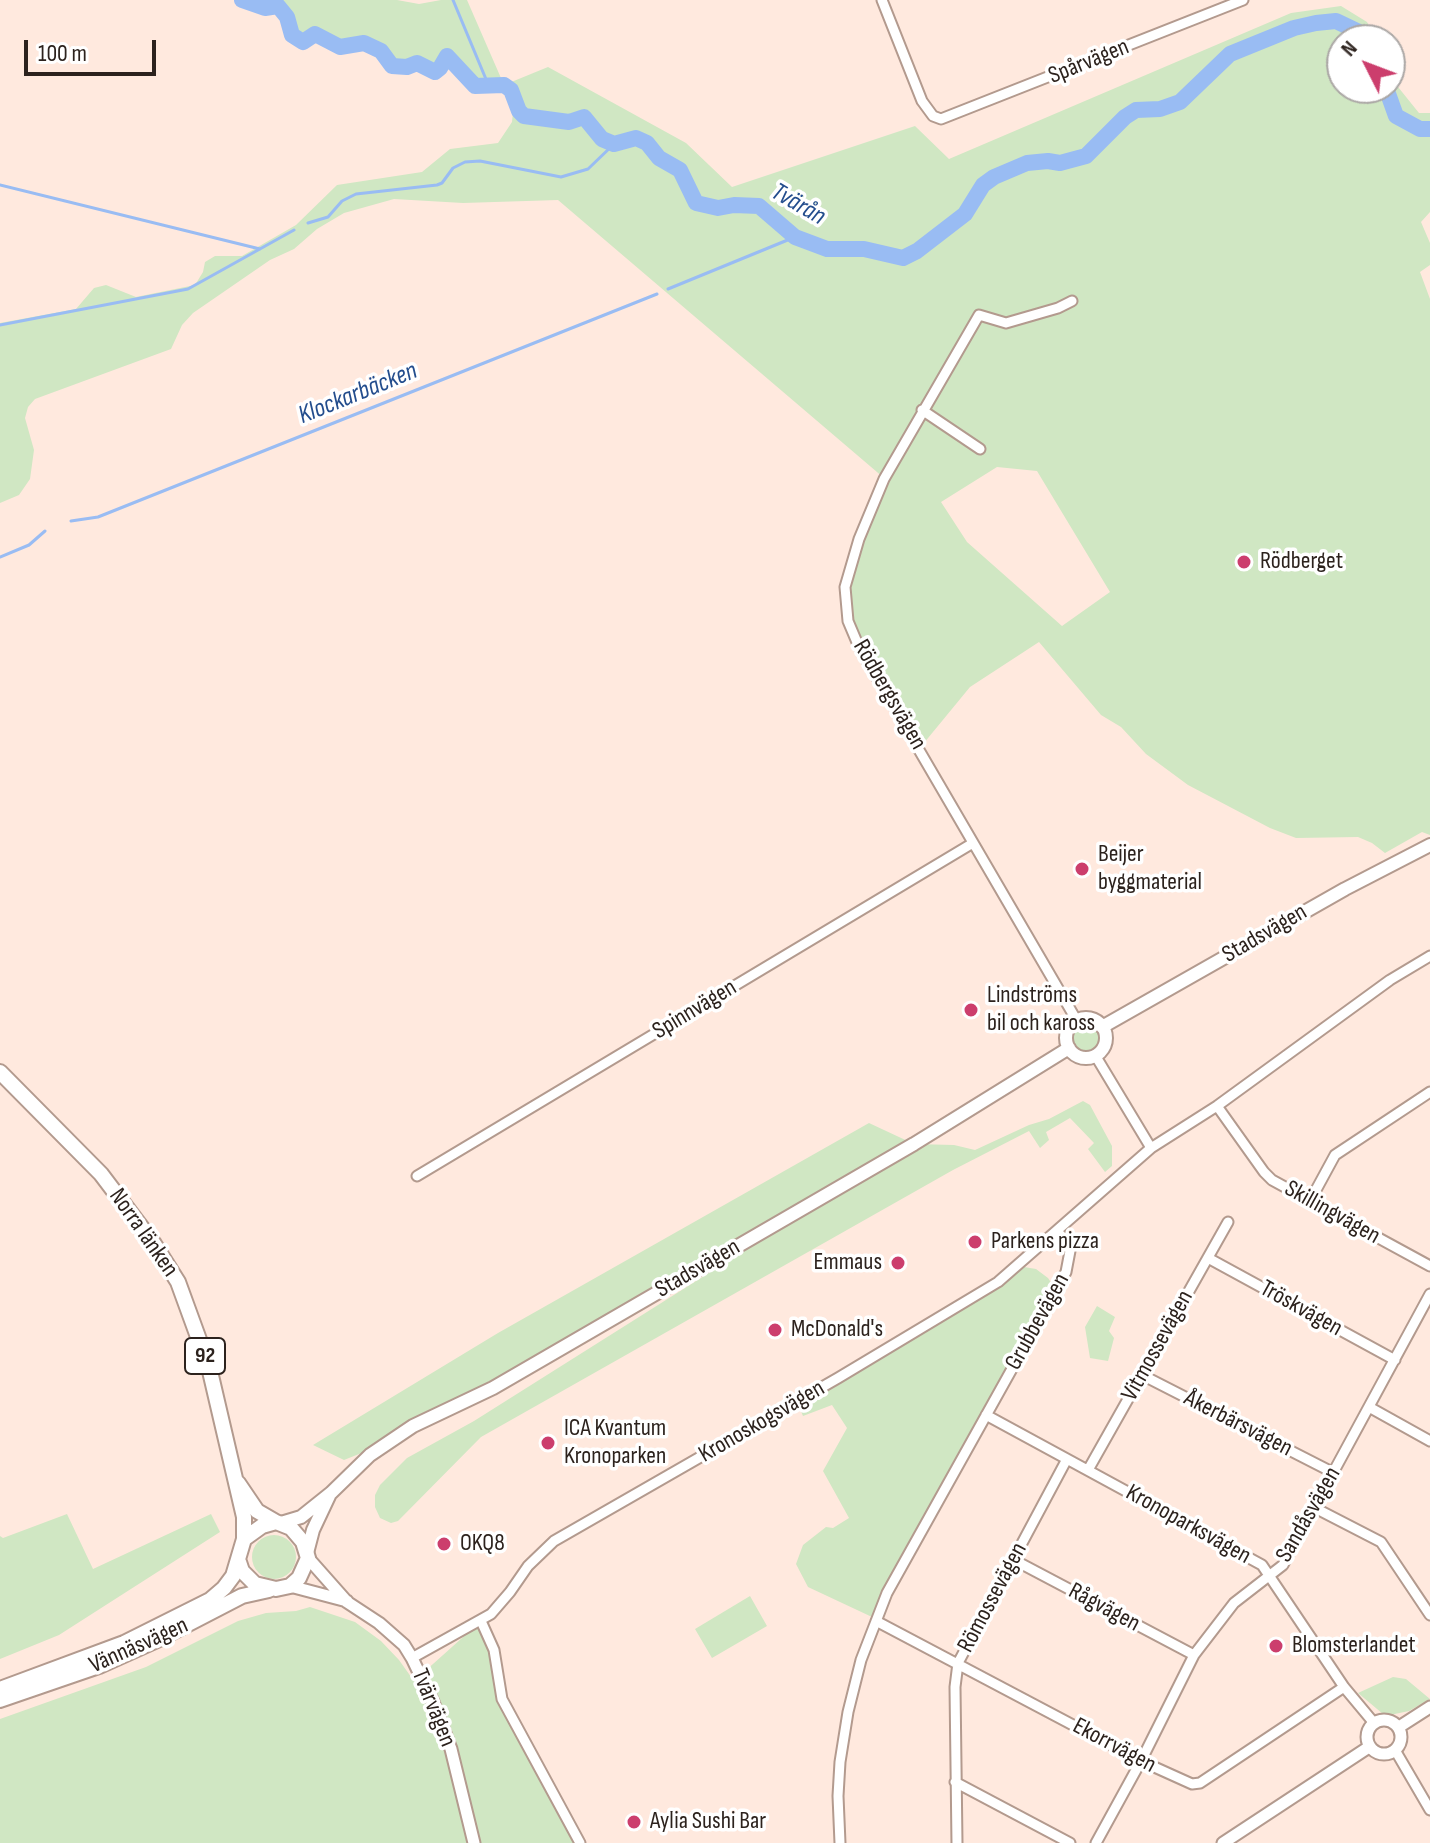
<!DOCTYPE html>
<html>
<head>
<meta charset="utf-8">
<style>
  body { margin:0 }
  #map { position:relative; width:1430px; height:1843px; overflow:hidden; background:#ffe9de; font-family:"Sofia Sans Condensed",sans-serif }
  canvas { display:block }
  .north { position:absolute; left:1326px; top:24px; width:80px; height:80px; box-sizing:border-box; background:#fff; border:2px solid #aba7a5; border-radius:50%; rotate:312deg; font-size:22px; font-weight:700; line-height:32px; text-align:center; color:#2c221d }
  .north::after { content:''; display:block; margin:auto; width:28px; height:36px; background:#cc3e6d; clip-path:polygon(50% 0,100% 100%,50% 72%,0 100%) }
  .scale { position:absolute; left:24px; top:40px; width:132px; height:36px; box-sizing:border-box; border:4px solid #2c221d; border-top:0; padding-left:10px; font-size:24px; line-height:28px; white-space:nowrap; color:#2c221d; -webkit-text-stroke:6px #fff; paint-order:stroke }
</style>
</head>
<body>
<div id="map">
<canvas width="1430" height="1843"></canvas>
<div class="north">N</div>
<div class="scale">100 m</div>
</div>
<script>
const ctx = document.querySelector('canvas').getContext('2d');
ctx.lineJoin = 'round';
function paint(path, color) {
  ctx.fillStyle = color;
  ctx.fill(path, 'evenodd');
}
function shape(rows) {
  const path = new Path2D();
  for (const r of rows) {
    if (r.length === 3) {
      path.moveTo(r[0] + r[2], r[1]);
      path.arc(r[0], r[1], r[2], 0, 2 * Math.PI);
      continue;
    }
    path.moveTo(r[0], r[1]);
    for (let i = 2; i < r.length; i += 2) path.lineTo(r[i], r[i + 1]);
  }
  return path;
}
function trace(path, color, width, dash) {
  ctx.strokeStyle = color;
  ctx.lineWidth = width;
  ctx.lineCap = dash ? 'butt' : 'round';
  ctx.setLineDash(dash || []);
  ctx.stroke(path);
}
function label(font, color, halo, rows, align = 'center') {
  ctx.font = font + ' "Sofia Sans Condensed",sans-serif';
  ctx.lineWidth = 7;
  ctx.setLineDash([]);
  ctx.textBaseline = 'middle';
  ctx.strokeStyle = halo;
  ctx.fillStyle = color;
  for (const [text, x, y, turn = 0] of rows) {
    ctx.save();
    ctx.translate(x, y);
    ctx.rotate((+turn || 0) * Math.PI / 180);
    ctx.textAlign = isNaN(turn) ? turn : align;
    if (halo) ctx.strokeText(text, 0, 0);
    ctx.fillText(text, 0, 0);
    ctx.restore();
  }
}
const green = shape([
  [242,0,397,0,419,4,441,0,467,0,504,85,548,67,686,143,732,187,915,126,949,159,1291,13,1341,6,1367,22,1376,40,1342,40,1342,88,1390,88,1390,77,1419,113,1430,113,1430,212,1421,222,1430,243,1430,265,1420,272,1430,299,1430,835,1422,832,1385,853,1372,843,1358,837,1296,838,1270,828,1188,785,1146,754,1121,727,1101,715,1039,642,970,687,919,749,848,621,845,587,884,478,558,200,463,203,394,199,344,213,317,229,294,249,270,260,193,313,182,325,171,349,35,399,28,407,25,418,34,450,30,479,19,495,0,503,0,323,76,309,94,288,106,285,136,297,195,285,203,272,205,262,215,256,242,256,296,225,337,185,422,172,450,149,498,143,512,122,514,101,511,90,504,85,475,86,448,57,435,72,417,63,407,67,392,66,381,51,364,43,340,47,315,34,303,42,292,35,287,17,278,6,265,8],
  [997,467,1037,471,1110,592,1062,626,967,542,941,502],
  [1086,1038,16],
  [1083,1101,1090,1105,1112,1146,1112,1166,1105,1172,1088,1149,1094,1143,1070,1118,1046,1132,1049,1140,1040,1148,1029,1131,953,1170,481,1437,398,1521,391,1523,380,1518,375,1507,375,1495,380,1485,407,1458,474,1421,888,1160,493,1388,364,1452,344,1460,313,1445,498,1333,869,1123,914,1144,954,1145,975,1150,1029,1125,1049,1119],
  [1018,1266,1036,1269,1048,1278,1056,1290,872,1617,808,1587,796,1564,803,1545,826,1527,833,1528,849,1518,823,1471,847,1428,832,1405,803,1416,797,1402],
  [1097,1306,1115,1317,1109,1331,1114,1338,1108,1361,1090,1358,1085,1327],
  [67,1514,93,1569,211,1514,220,1532,59,1635,0,1659,0,1536,3,1538],
  [274,1557,22],
  [750,1596,767,1626,712,1658,695,1629],
  [310,1607,355,1622,381,1641,399,1660,414,1681,481,1621,487,1631,499,1684,580,1843,0,1843,0,1719,146,1667,238,1621,266,1613,296,1611],
  [1393,1677,1406,1679,1430,1699,1409,1711,1390,1715,1383,1714,1358,1693]
]);
const stream = shape([
  [453,0,488,84],
  [0,185,260,249],
  [308,223,328,217,342,201,356,194,437,185,442,183,453,168,465,162,480,161,561,177,588,169,614,144],
  [668,289,795,237],
  [0,325,188,289,294,230],
  [71,521,98,517,657,294],
  [0,557,29,545,45,531]
]);
const river = shape([
  [242,0,265,8,278,6,287,17,292,35,303,42,315,34,340,47,364,43,381,51,392,66,407,67,417,63,435,72,440,68,447,56,475,86,504,85,511,90,519,111,524,116,569,122,584,117,602,139,614,144,636,138,647,143,659,158,680,170,696,203,718,208,734,205,759,206,795,237,827,249,864,249,903,258,917,251,965,214,983,185,994,177,1027,163,1048,161,1060,163,1086,156,1125,117,1136,110,1160,109,1180,102,1230,54,1294,28,1316,23,1336,21,1359,32,1366,40],
  [1386,88,1396,116,1420,129,1430,129]
]);
const minor = shape([
  [882,0,922,101,933,116,941,119,1243,0],
  [1072,301,1058,308,1006,323,979,315,884,479,859,539,845,587,848,621,859,647,1077,1021],
  [922,410,980,449],
  [1095,1055,1151,1148],
  [1217,1106,1264,1172,1272,1180,1430,1266],
  [417,1176,973,843],
  [1310,1201,1335,1155,1430,1092],
  [1208,1258,1395,1360],
  [1142,1375,1334,1473],
  [1369,1407,1430,1441],
  [986,1415,1262,1565,1344,1687,1374,1723],
  [1088,1470,1228,1222],
  [1315,1508,1381,1542,1430,1615],
  [1014,1560,1194,1655],
  [481,1621,494,1650,502,1699,580,1843],
  [876,1621,1141,1761,1192,1784,1200,1783,1344,1687],
  [412,1658,491,1614,510,1592,528,1566,554,1541,838,1378,998,1282,1151,1148,1217,1106,1390,980,1430,956],
  [1395,1750,1430,1810],
  [955,1782,1070,1843],
  [840,1843,838,1796,840,1762,848,1712,861,1660,887,1593,1066,1272,1070,1251,1058,1231],
  [957,1843,955,1687,958,1663,1067,1459],
  [1096,1843,1141,1761,1194,1655,1234,1603,1283,1565,1430,1294]
]);
const tertiary = shape([
  [308,1558,347,1602,379,1623,404,1645,412,1658,433,1702,451,1749,474,1843],
  [290,1586,347,1601],
  [1384,1737,17],
  [1399,1727,1430,1707],
  [1223,1843,1369,1747]
]);
const secondary = shape([
  [1086,1038,20],
  [1102,1027,1345,889,1430,845],
  [281,1523,301,1517,331,1493,370,1455,413,1426,493,1388,914,1144,1069,1048],
  [307,1553,313,1530,329,1496]
]);
const trunk = shape([
  [0,1072,101,1174,154,1244,178,1282,209,1367,244,1517,244,1539],
  [238,1483,257,1511,276,1522],
  [0,1689,124,1643,210,1600,224,1588,233,1576,244,1539,262,1526,276,1522,291,1528,303,1542,308,1558,299,1578,290,1586,276,1589,255,1584,242,1571,239,1562],
  [0,1700,99,1666,159,1639,242,1596,269,1590]
]);
const markers = [
  [1244,562,8,"#cc3e6d"],
  [1082,869,8,"#cc3e6d"],
  [971,1010,8,"#cc3e6d"],
  [975,1242,8,"#cc3e6d"],
  [898,1263,8,"#cc3e6d"],
  [775,1330,8,"#cc3e6d"],
  [548,1443,8,"#cc3e6d"],
  [444,1544,8,"#cc3e6d"],
  [1276,1646,8,"#cc3e6d"],
  [634,1822,8,"#cc3e6d"]
];
const shields = [
  [205,1356,40]
];
const shieldNames = [
  ["92",205,1356]
];
const streetNames = [
  ["Spårvägen",1089,62,-22],
  ["Rödbergsvägen",889,695,60],
  ["Stadsvägen",1265,934,-30],
  ["Spinnvägen",695,1010,-31],
  ["Skillingvägen",1332,1213,29],
  ["Norra länken",143,1233,55],
  ["Stadsvägen",698,1269,-30],
  ["Tröskvägen",1301,1309,29],
  ["Grubbevägen",1038,1322,-61],
  ["Vitmossevägen",1158,1346,-61],
  ["Kronoskogsvägen",762,1422,-30],
  ["Åkerbärsvägen",1238,1424,27],
  ["Sandåsvägen",1309,1515,-60],
  ["Kronoparksvägen",1188,1525,29],
  ["Römossevägen",993,1598,-62],
  ["Rågvägen",1104,1608,28],
  ["Vännäsvägen",139,1646,-24],
  ["Tvärvägen",433,1708,68],
  ["Ekorrvägen",1114,1746,28]
];
const poiNames = [
  ["Rödberget",1260,562],
  ["Beijer",1098,855],
  ["byggmaterial",1098,883],
  ["Lindströms",987,996],
  ["bil och kaross",987,1024],
  ["Parkens pizza",991,1242],
  ["Emmaus",882,1263,"right"],
  ["McDonald's",791,1330],
  ["ICA Kvantum",564,1429],
  ["Kronoparken",564,1457],
  ["OKQ8",460,1544],
  ["Blomsterlandet",1292,1646],
  ["Aylia Sushi Bar",650,1822]
];
const waterNames = [
  ["Tvärån",798,205,30],
  ["Klockarbäcken",358,394,-22]
];
paint(green, '#d0e7c3');
trace(stream, '#99bcf3', 3);
trace(river, '#99bcf3', 16);
trace(minor, '#b39a8e', 13);
trace(tertiary, '#b39a8e', 15);
trace(secondary, '#b39a8e', 16);
trace(trunk, '#b39a8e', 18);
trace(minor, '#fff', 9);
trace(tertiary, '#fff', 11);
trace(secondary, '#fff', 12);
trace(trunk, '#fff', 14);
for (const [x, y, r, color] of markers) {
  const dot = new Path2D();
  dot.arc(x, y, r, 0, 2 * Math.PI);
  ctx.fillStyle = color;
  ctx.fill(dot);
  trace(dot, '#fff', 3);
}
for (const [x, y, w] of shields) {
  const box = new Path2D();
  box.roundRect(x - w / 2, y - 18, w, 36, 6);
  ctx.fillStyle = '#fff';
  ctx.fill(box);
  trace(box, '#2c221d', 2);
}
label('bold 22px', '#2c221d', null, shieldNames);
label('24px', '#2c221d', '#fff', streetNames);
label('24px', '#2c221d', '#fff', poiNames, 'left');
label('italic 26px', '#234d8d', '#fff', waterNames);
</script>
</body>
</html>
